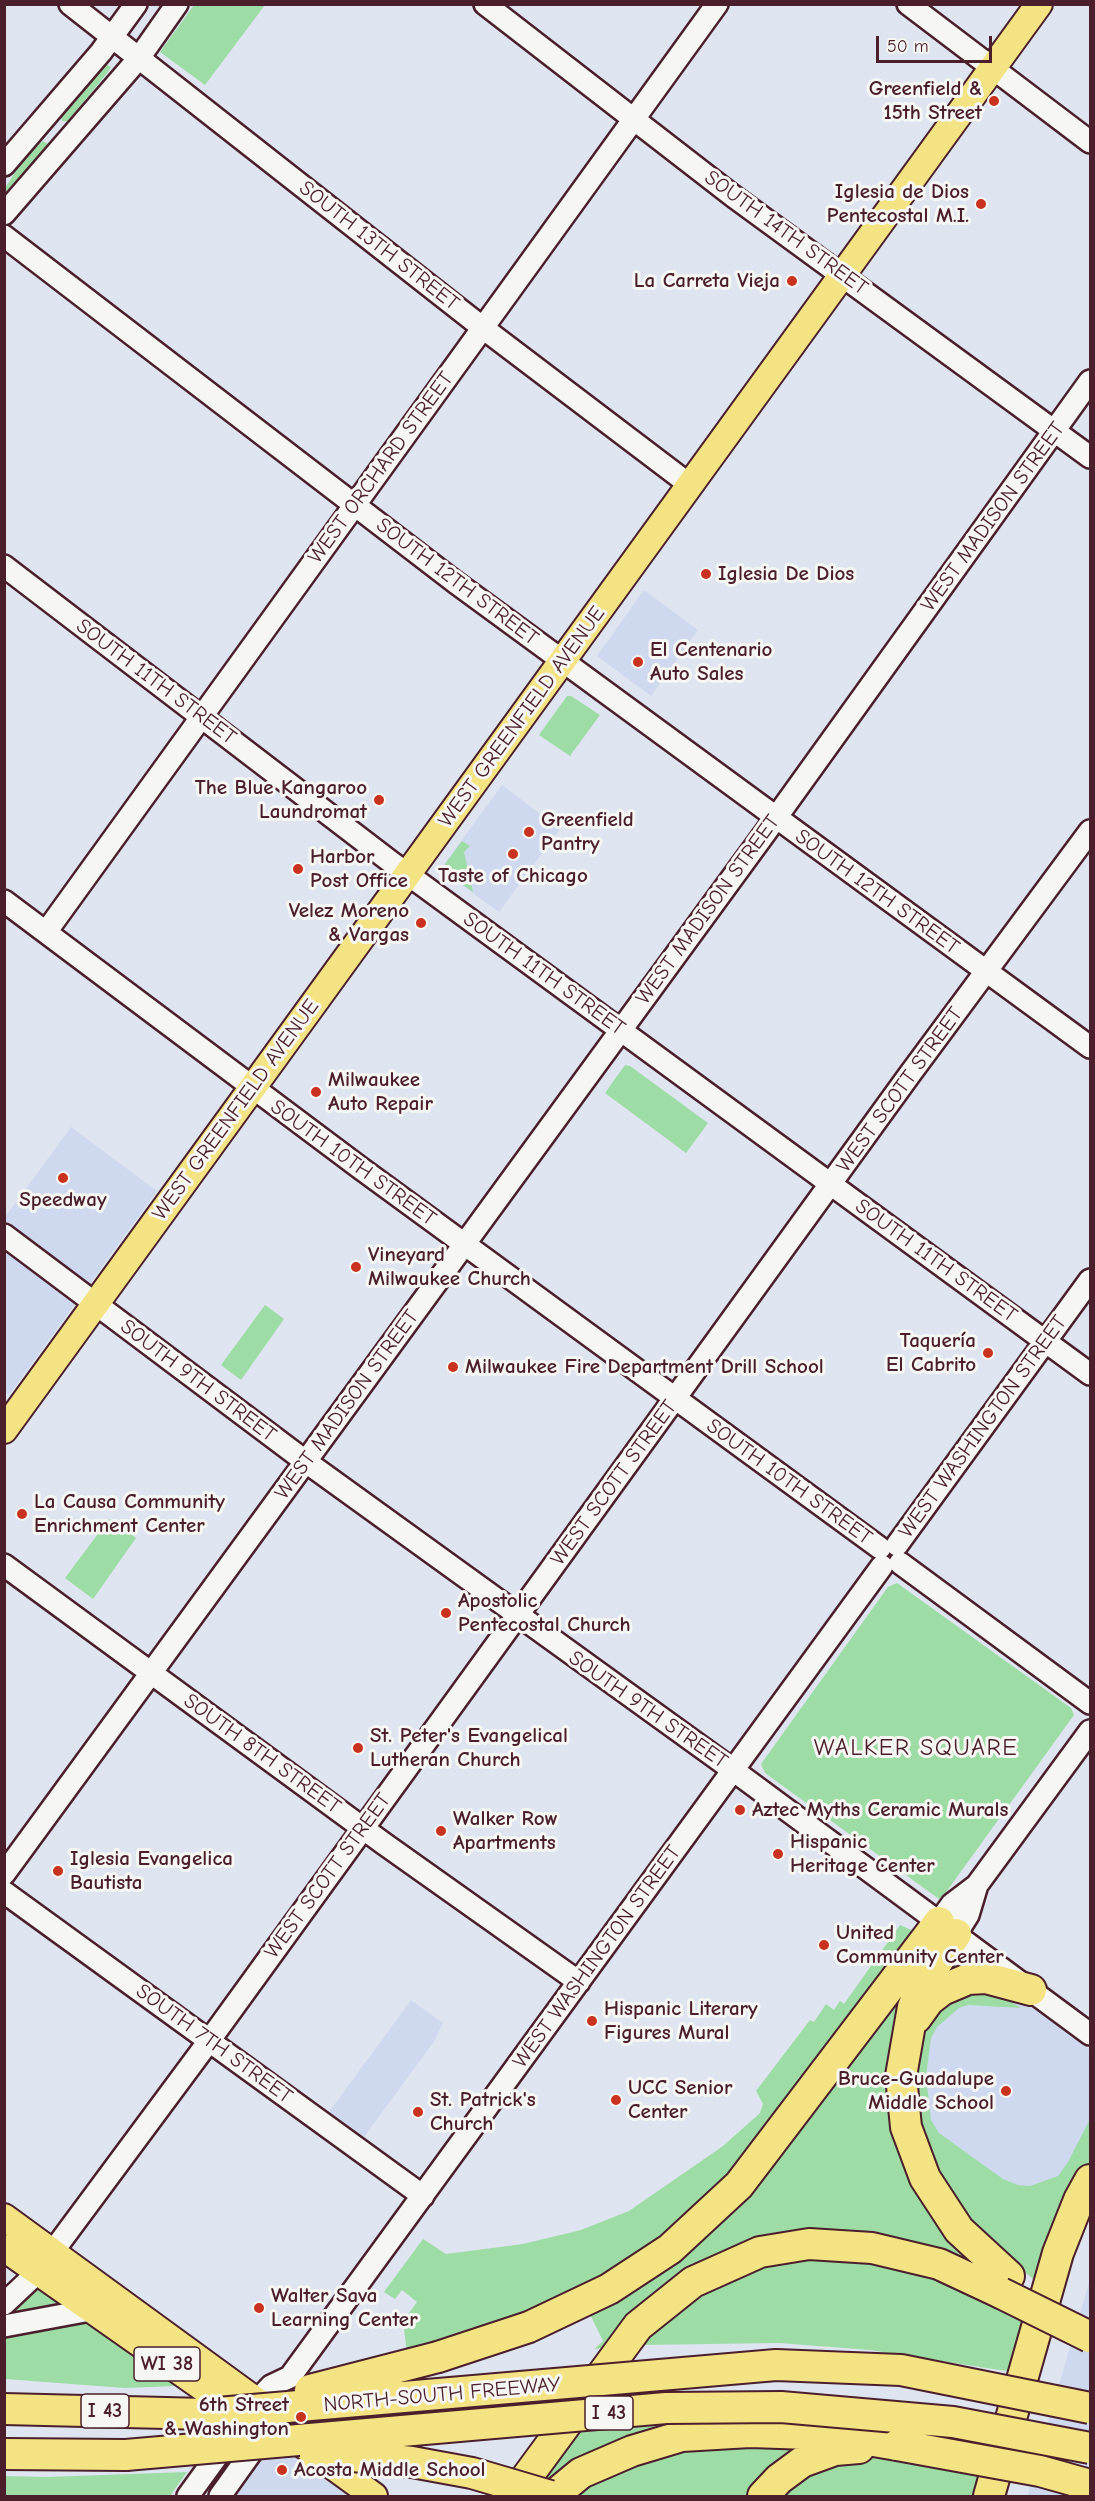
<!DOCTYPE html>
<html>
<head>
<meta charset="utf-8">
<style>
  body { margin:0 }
  #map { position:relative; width:1095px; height:2501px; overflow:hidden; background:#dee5f0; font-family:"Comic Neue",sans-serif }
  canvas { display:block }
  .frame { position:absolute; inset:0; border:6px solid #4a1f2b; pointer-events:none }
  .scale { position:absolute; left:876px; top:36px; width:116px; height:27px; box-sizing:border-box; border:3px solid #4a1f2b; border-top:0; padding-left:8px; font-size:18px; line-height:21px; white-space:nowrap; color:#4a1f2b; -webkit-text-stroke:4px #f6f6f2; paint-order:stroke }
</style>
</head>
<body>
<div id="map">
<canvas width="1095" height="2501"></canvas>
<div class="frame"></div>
<div class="scale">50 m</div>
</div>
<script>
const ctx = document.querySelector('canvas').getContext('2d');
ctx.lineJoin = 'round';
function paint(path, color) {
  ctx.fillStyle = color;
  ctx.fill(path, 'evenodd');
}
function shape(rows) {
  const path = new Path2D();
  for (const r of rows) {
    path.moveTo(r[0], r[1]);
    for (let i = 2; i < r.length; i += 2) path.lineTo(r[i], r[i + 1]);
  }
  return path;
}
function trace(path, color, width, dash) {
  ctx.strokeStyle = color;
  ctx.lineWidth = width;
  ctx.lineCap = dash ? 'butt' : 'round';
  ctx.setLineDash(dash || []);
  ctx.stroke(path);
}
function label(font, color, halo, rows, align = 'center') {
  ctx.font = font + ' "Comic Neue",sans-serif';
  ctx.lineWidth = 6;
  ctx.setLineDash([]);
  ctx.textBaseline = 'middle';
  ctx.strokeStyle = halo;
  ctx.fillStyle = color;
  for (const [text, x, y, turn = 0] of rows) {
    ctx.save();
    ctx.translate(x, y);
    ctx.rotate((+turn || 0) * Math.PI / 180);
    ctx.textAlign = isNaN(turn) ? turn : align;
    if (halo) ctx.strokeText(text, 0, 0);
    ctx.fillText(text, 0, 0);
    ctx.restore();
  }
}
const built = shape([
  [644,590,698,630,651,696,597,656],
  [502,785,560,829,499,912,443,872,442,867],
  [71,1127,157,1191,9,1395,5,1391,5,1217],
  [1018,1997,1090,2050,1090,2143,1057,2207,933,2148,922,2108,928,2031,964,2000],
  [411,2000,443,2023,435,2040,364,2137,329,2112],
  [1090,2279,1090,2496,1028,2496,1031,2480],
  [270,2444,275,2444,347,2495,232,2496]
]);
const green = shape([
  [194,5,265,5,205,85,160,52],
  [106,64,111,67,108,72,68,121,62,121,61,115],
  [43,141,50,145,5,198,5,188,27,154],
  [567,696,571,696,600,715,570,756,539,735],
  [462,841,470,846,464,852,473,892,444,871,443,867],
  [625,1065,630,1066,708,1123,686,1153,605,1093],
  [265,1305,284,1319,241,1380,221,1365],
  [109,1519,136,1538,93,1599,65,1578],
  [897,1583,1071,1708,1074,1715,944,1895,939,1899,765,1773,761,1764,888,1587],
  [900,1925,916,1932,745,2166,628,2265,532,2313,407,2353,403,2321,417,2302,402,2290,395,2299,384,2292,423,2239,446,2254,523,2244,581,2230,629,2211,723,2146,760,2113,763,2104,756,2091,810,2020,814,2022,826,2004,834,2010,840,2001,844,2004],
  [918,1965,898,2121,999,2277,797,2236,609,2347,594,2349,603,2341,586,2306,682,2245],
  [953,1992,987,1993,1001,1996,1021,2008,968,2005,959,2008,937,2027,931,2038,926,2076,931,2120,939,2133,1003,2179,1018,2185,1030,2186,1058,2176,1068,2162,1090,2119,1090,2165,1074,2196,1044,2288,980,2235,925,2155,910,2074,928,2012],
  [806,2252,906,2262,1035,2320,1019,2373,870,2350,779,2343,639,2345,698,2290],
  [36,2285,63,2304,13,2313,12,2311],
  [87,2322,109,2338,176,2386,125,2388,5,2379,5,2334],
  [663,2425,713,2425,526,2496,572,2433],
  [836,2441,755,2496,579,2496,573,2494,599,2477,687,2444],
  [860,2455,901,2456,991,2470,984,2496,774,2496,787,2482],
  [187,2472,170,2496,5,2496,5,2476,46,2477]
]);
const minor = shape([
  [70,4,483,328,690,485],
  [485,4,733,196,1090,457],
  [908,4,1090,142],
  [4,165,101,52,136,4],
  [4,214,139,58,177,4],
  [4,236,455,582,1090,1047],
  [4,566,391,862,1090,1374],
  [4,901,359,1167,880,1548],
  [46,932,717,4],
  [4,1235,305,1461,733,1770,1090,2034],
  [897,1545,1090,1280],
  [900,1563,1090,1703],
  [4,1565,383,1843,579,1982],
  [4,1874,765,833,1090,381],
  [4,1892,423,2196],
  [939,1922,952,1904,977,1885,1090,1731],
  [956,1934,968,1915,977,1885],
  [4,2304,37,2273,209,2041,910,1074,1090,831],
  [4,2326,101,2308],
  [188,2496,257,2401,271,2386,290,2377,882,1566],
  [220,2496,263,2436]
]);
const major = shape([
  [4,1430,1039,4],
  [4,2217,277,2416,283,2430,374,2496],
  [4,2248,229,2406,267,2431,283,2430]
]);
const highway = shape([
  [956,1934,924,1981,913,2007,901,2076,906,2127,925,2178,959,2230,1009,2276],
  [916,2018,929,2000,942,1990,968,1979,986,1978,1031,1990],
  [438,2357,529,2327,609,2289,670,2249,739,2185,939,1922],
  [4,2409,206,2414],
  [4,2454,126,2455],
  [513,2496,638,2326,693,2282,760,2252,809,2244,872,2248,939,2264,1001,2293],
  [553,2496,581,2473,632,2451,682,2436,750,2432,839,2435,897,2445],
  [763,2496,779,2479,802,2462,835,2450,859,2448],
  [989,2496,1058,2253,1079,2200,1090,2180]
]);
const highwayBridge = shape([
  [1001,2293,1090,2337],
  [310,2390,438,2357],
  [206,2414,776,2365,901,2370,1090,2408],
  [897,2445,1040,2471,1090,2485],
  [126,2455,666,2408,781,2407,953,2422,1090,2448],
  [315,2456,353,2456,412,2462,472,2473,550,2496]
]);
const markers = [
  [994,101,6,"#c8321e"],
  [981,204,6,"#c8321e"],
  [792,281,6,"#c8321e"],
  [706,574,6,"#c8321e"],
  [638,662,6,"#c8321e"],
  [379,800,6,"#c8321e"],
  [529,832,6,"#c8321e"],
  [513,854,6,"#c8321e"],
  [298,869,6,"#c8321e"],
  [421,923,6,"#c8321e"],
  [316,1092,6,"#c8321e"],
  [63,1178,6,"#c8321e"],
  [356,1267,6,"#c8321e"],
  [988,1353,6,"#c8321e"],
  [453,1367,6,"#c8321e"],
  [22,1514,6,"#c8321e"],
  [446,1613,6,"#c8321e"],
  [358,1748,6,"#c8321e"],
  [740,1810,6,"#c8321e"],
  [441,1831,6,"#c8321e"],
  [778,1854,6,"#c8321e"],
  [58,1871,6,"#c8321e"],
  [824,1945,6,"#c8321e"],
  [592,2021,6,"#c8321e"],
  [1006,2091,6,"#c8321e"],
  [616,2100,6,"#c8321e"],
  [418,2112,6,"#c8321e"],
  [259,2308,6,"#c8321e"],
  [301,2417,6,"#c8321e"],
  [282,2470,6,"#c8321e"]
];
const shields = [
  [167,2364,66],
  [105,2411,48],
  [609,2413,48]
];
const shieldNames = [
  ["WI 38",167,2364],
  ["I 43",105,2411],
  ["I 43",609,2413]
];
const poiNames = [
  ["Greenfield &",982,89,"right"],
  ["15th Street",982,113,"right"],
  ["Iglesia de Dios",969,192,"right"],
  ["Pentecostal M.I.",969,216,"right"],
  ["La Carreta Vieja",780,281,"right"],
  ["Iglesia De Dios",718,574],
  ["El Centenario",650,650],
  ["Auto Sales",650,674],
  ["The Blue Kangaroo",367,788,"right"],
  ["Laundromat",367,812,"right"],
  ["Greenfield",541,820],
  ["Pantry",541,844],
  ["Harbor",310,857],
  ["Post Office",310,881],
  ["Taste of Chicago",513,876,"center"],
  ["Velez Moreno",409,911,"right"],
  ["& Vargas",409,935,"right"],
  ["Milwaukee",328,1080],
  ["Auto Repair",328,1104],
  ["Speedway",63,1200,"center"],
  ["Vineyard",368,1255],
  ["Milwaukee Church",368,1279],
  ["Taquería",976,1341,"right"],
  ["El Cabrito",976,1365,"right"],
  ["Milwaukee Fire Department Drill School",465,1367],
  ["La Causa Community",34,1502],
  ["Enrichment Center",34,1526],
  ["Apostolic",458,1601],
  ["Pentecostal Church",458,1625],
  ["St. Peter's Evangelical",370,1736],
  ["Lutheran Church",370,1760],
  ["Aztec Myths Ceramic Murals",752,1810],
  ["Walker Row",453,1819],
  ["Apartments",453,1843],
  ["Hispanic",790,1842],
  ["Heritage Center",790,1866],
  ["Iglesia Evangelica",70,1859],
  ["Bautista",70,1883],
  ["United",836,1933],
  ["Community Center",836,1957],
  ["Hispanic Literary",604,2009],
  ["Figures Mural",604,2033],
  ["Bruce-Guadalupe",994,2079,"right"],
  ["Middle School",994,2103,"right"],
  ["UCC Senior",628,2088],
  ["Center",628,2112],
  ["St. Patrick's",430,2100],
  ["Church",430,2124],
  ["Walter Sava",271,2296],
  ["Learning Center",271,2320],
  ["6th Street",289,2405,"right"],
  ["& Washington",289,2429,"right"],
  ["Acosta Middle School",294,2470]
];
const streetNames = [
  ["SOUTH 14TH STREET",786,233,36],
  ["SOUTH 13TH STREET",379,246,38],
  ["WEST ORCHARD STREET",381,468,-54],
  ["WEST MADISON STREET",993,517,-54],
  ["SOUTH 12TH STREET",457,582,37],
  ["SOUTH 11TH STREET",156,682,37],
  ["WEST GREENFIELD AVENUE",522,717,-54],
  ["SOUTH 12TH STREET",877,892,36],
  ["WEST MADISON STREET",708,910,-54],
  ["SOUTH 11TH STREET",544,974,36],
  ["WEST SCOTT STREET",900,1090,-54],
  ["WEST GREENFIELD AVENUE",236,1110,-54],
  ["SOUTH 10TH STREET",353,1163,36],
  ["SOUTH 11TH STREET",936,1261,36],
  ["SOUTH 9TH STREET",198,1381,37],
  ["WEST MADISON STREET",347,1405,-54],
  ["WEST WASHINGTON STREET",983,1427,-54],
  ["SOUTH 10TH STREET",789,1482,36],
  ["WEST SCOTT STREET",614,1483,-54],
  ["SOUTH 9TH STREET",648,1710,35],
  ["SOUTH 8TH STREET",262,1754,36],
  ["WEST SCOTT STREET",328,1876,-54],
  ["WEST WASHINGTON STREET",597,1957,-54],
  ["SOUTH 7TH STREET",214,2044,36],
  ["NORTH-SOUTH FREEWAY",442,2395,-5]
];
const quarterNames = [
  ["WALKER SQUARE",916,1748]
];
paint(built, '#ced9ef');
paint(green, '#9ddca5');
trace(minor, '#4a1f2b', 26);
trace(major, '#4a1f2b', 30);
trace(highway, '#4a1f2b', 34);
trace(minor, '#f6f6f2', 21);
trace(major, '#f4e382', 26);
trace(highway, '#f4e382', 30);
trace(highwayBridge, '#4a1f2b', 34, []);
trace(highwayBridge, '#f4e382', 30);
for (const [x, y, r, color] of markers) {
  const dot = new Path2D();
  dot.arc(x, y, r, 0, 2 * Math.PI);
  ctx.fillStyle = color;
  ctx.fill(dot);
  trace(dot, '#f6f6f2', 2);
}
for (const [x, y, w] of shields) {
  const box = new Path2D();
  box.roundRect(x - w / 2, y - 17, w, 34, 4.5);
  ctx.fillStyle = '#f6f6f2';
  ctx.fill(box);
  trace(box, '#4a1f2b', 1.5);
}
label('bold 20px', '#4a1f2b', null, shieldNames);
label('bold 21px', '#4a1f2b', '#f6f6f2', poiNames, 'left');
label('21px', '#4a1f2b', '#f6f6f2', streetNames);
ctx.letterSpacing = '1.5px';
label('24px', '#4a1f2b', '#f6f6f2', quarterNames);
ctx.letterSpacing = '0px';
</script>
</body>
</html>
